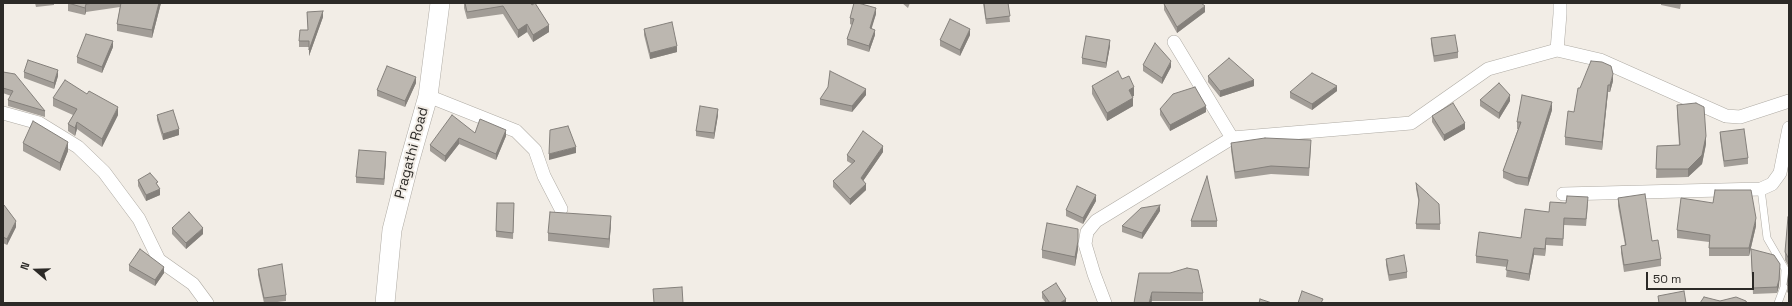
<!DOCTYPE html>
<html>
<head>
<meta charset="utf-8">
<style>
  body { margin:0 }
  #map { position:relative; width:1792px; height:306px; overflow:hidden; background:#f2ede6; font-family:"Space Grotesk",sans-serif }
  canvas { display:block }
  .frame { position:absolute; inset:0; border:4px solid #2c2a27; pointer-events:none }
  .north { position:absolute; left:16px; top:250px; width:40px; height:40px; -webkit-text-stroke:3px #f2ede6; paint-order:stroke; rotate:290deg; font-size:11px; font-weight:700; line-height:16px; text-align:center; color:#2c2a27 }
  .north::after { content:''; display:block; margin:auto; width:14px; height:18px; background:#2c2a27; clip-path:polygon(50% 0,100% 100%,50% 72%,0 100%) }
  .scale { position:absolute; left:1646px; top:272px; width:108px; height:18px; box-sizing:border-box; border:2px solid #2c2a27; border-top:0; padding-left:5px; font-size:12px; line-height:14px; white-space:nowrap; color:#2c2a27; -webkit-text-stroke:3px #f2ede6; paint-order:stroke }
</style>
</head>
<body>
<div id="map">
<canvas width="1792" height="306"></canvas>
<div class="frame"></div>
<div class="north">N</div>
<div class="scale">50 m</div>
</div>
<script>
const ctx = document.querySelector('canvas').getContext('2d');
ctx.lineJoin = 'round';
function shape(rows) {
  const path = new Path2D();
  for (const r of rows) {
    path.moveTo(r[0], r[1]);
    for (let i = 2; i < r.length; i += 2) path.lineTo(r[i], r[i + 1]);
  }
  return path;
}
function trace(path, color, width, dash) {
  ctx.strokeStyle = color;
  ctx.lineWidth = width;
  ctx.lineCap = dash ? 'butt' : 'round';
  ctx.setLineDash(dash || []);
  ctx.stroke(path);
}
function paint(path, color) {
  ctx.fillStyle = color;
  ctx.fill(path, 'evenodd');
}
function label(font, color, halo, rows, align = 'center') {
  ctx.font = font + ' "Space Grotesk",sans-serif';
  ctx.lineWidth = 4;
  ctx.setLineDash([]);
  ctx.textBaseline = 'middle';
  ctx.strokeStyle = halo;
  ctx.fillStyle = color;
  for (const [text, x, y, turn = 0] of rows) {
    ctx.save();
    ctx.translate(x, y);
    ctx.rotate((+turn || 0) * Math.PI / 180);
    ctx.textAlign = isNaN(turn) ? turn : align;
    if (halo) ctx.strokeText(text, 0, 0);
    ctx.fillText(text, 0, 0);
    ctx.restore();
  }
}
const lane = shape([
  [1761,189,1767,238,1785,269,1784,287,1778,303]
]);
const street = shape([
  [1174,42,1232,138],
  [1557,50,1560,14,1560,3],
  [428,96,516,131,535,150,544,176,561,209],
  [3,113,39,123,78,147,104,172,139,219,159,260,193,284,207,303],
  [1563,194,1761,189,1772,184,1780,173,1789,128],
  [1105,303,1094,274,1085,244,1087,232,1096,221,1232,138,1411,123,1488,69,1557,50,1600,60,1726,116,1740,117,1789,101]
]);
const secondary = shape([
  [385,303,392,230,409,163,428,96,440,3]
]);
const wall = shape([
  [35,3,54,3,54,5,36,7],
  [68,3,161,3,152,38,117,31,117,24,120,7,86,12,85,15,68,11],
  [464,3,531,3,549,32,533,42,527,32,518,38,503,14,467,19,464,8],
  [902,3,910,3,908,8],
  [983,3,1008,3,1010,22,986,24],
  [1661,3,1681,3,1680,9,1661,5],
  [1164,4,1205,12,1177,33,1164,10],
  [307,12,323,17,309,56,309,47,299,47,299,41,308,30],
  [876,14,871,28,875,35,869,52,847,45,847,39,852,25,850,24,850,18],
  [644,29,677,52,650,59,644,35],
  [970,35,960,56,940,46,940,40],
  [1431,38,1458,52,1458,58,1434,62,1431,44],
  [1110,46,1106,68,1082,64,1082,58],
  [113,47,102,73,77,63,77,57],
  [1143,65,1171,67,1162,84,1143,71],
  [3,72,45,111,45,117,8,106,8,100,11,96,3,93],
  [24,72,58,76,54,89,24,78],
  [1208,76,1254,86,1220,97,1208,82],
  [1122,79,1134,96,1132,96,1133,106,1107,121,1092,94,1092,86],
  [1613,81,1610,92,1608,92,1602,150,1565,145,1565,137,1574,112,1580,88],
  [416,83,405,107,377,96,377,90],
  [1337,91,1312,110,1290,98,1290,92],
  [866,95,852,112,820,105,820,99],
  [53,98,118,115,102,147,77,129,75,136,68,131,68,124,73,115,53,106],
  [1480,100,1510,101,1499,119,1480,106],
  [1677,105,1706,144,1702,164,1688,177,1656,178,1657,146,1679,145,1677,113],
  [1160,109,1206,112,1170,131,1160,115],
  [1552,110,1528,186,1516,184,1503,178,1503,171,1518,129,1517,129,1517,122],
  [157,115,179,135,163,140,157,120],
  [718,115,714,139,696,136,696,131],
  [1432,116,1465,129,1444,141,1432,122],
  [1720,132,1748,158,1748,164,1724,167,1720,138],
  [475,133,506,136,496,160,459,144,445,162,430,151,430,145],
  [23,143,68,151,60,171,23,151],
  [1231,143,1311,147,1309,176,1271,174,1235,179,1231,150],
  [883,152,863,181,866,190,850,205,833,187,833,181,852,164,847,161,847,155],
  [386,158,384,185,356,183,356,177],
  [138,180,158,186,160,195,146,201,138,186],
  [1416,183,1440,224,1440,230,1416,229,1416,224,1419,204,1416,189],
  [1618,198,1652,241,1661,259,1661,266,1624,272,1621,253,1621,246,1625,245,1618,206],
  [1096,201,1083,224,1066,216,1066,210],
  [1588,204,1586,226,1564,225,1563,246,1546,245,1545,256,1534,255,1529,281,1506,277,1507,267,1476,263,1476,256,1521,238],
  [3,205,16,227,7,245,3,243],
  [514,209,513,239,496,237,496,231],
  [1160,211,1142,239,1122,232,1122,226],
  [1789,217,1789,267,1785,260,1785,252],
  [1191,221,1217,221,1217,227,1191,227],
  [611,224,609,248,548,241,548,233],
  [1756,226,1749,256,1709,256,1709,242,1677,238,1677,230],
  [172,228,203,234,186,249,172,234],
  [1078,249,1075,266,1042,258,1042,250],
  [1751,255,1780,270,1779,286,1777,293,1753,294],
  [1386,259,1407,272,1407,278,1389,281,1386,265],
  [129,265,164,273,155,286,129,271],
  [258,269,286,295,286,301,269,303,264,303,258,275],
  [1789,270,1789,294,1787,292,1787,285],
  [1139,273,1203,293,1203,301,1152,301],
  [1042,292,1066,303,1046,303,1042,298]
]);
const shadedWall = shape([
  [159,3,161,3,152,38,152,30],
  [86,4,86,12,85,15,85,8],
  [1205,6,1205,12,1177,33,1177,27],
  [876,8,876,14,870,34,870,28],
  [323,11,323,17,309,56,309,50],
  [527,24,527,32,518,38,518,30],
  [549,25,549,32,533,42,533,35],
  [970,29,970,35,960,56,960,50],
  [875,30,875,35,869,52,869,46],
  [1110,40,1110,46,1106,68,1106,63],
  [113,41,113,47,102,73,102,67],
  [677,46,677,52,650,59,650,53],
  [1171,61,1171,67,1162,84,1162,78],
  [58,70,58,76,54,89,54,83],
  [1613,74,1613,81,1610,92,1610,85],
  [416,77,416,83,405,107,405,101],
  [1254,80,1254,86,1220,97,1220,91],
  [1608,85,1608,92,1602,150,1602,142],
  [1337,86,1337,91,1312,110,1312,104],
  [1134,87,1134,96,1129,98,1129,90],
  [866,89,866,95,852,112,852,106],
  [1510,95,1510,101,1499,119,1499,113],
  [1133,98,1133,106,1107,121,1107,113],
  [1552,102,1552,110,1528,186,1528,178],
  [1206,106,1206,112,1170,131,1170,125],
  [118,107,118,115,102,147,102,139],
  [718,109,718,115,714,139,714,133],
  [77,122,77,129,75,136,75,128],
  [1465,123,1465,129,1444,141,1444,135],
  [179,129,179,135,163,140,163,134],
  [506,130,506,136,496,160,496,154],
  [1706,136,1706,144,1702,164,1688,177,1688,169],
  [459,138,459,144,445,162,445,156],
  [68,142,68,151,60,171,60,163],
  [883,146,883,152,861,184,861,178],
  [576,147,576,153,549,160,549,154],
  [386,152,386,158,384,185,384,179],
  [866,184,866,190,850,205,850,199],
  [160,189,160,195,146,201,146,195],
  [1096,195,1096,201,1083,224,1083,218],
  [1160,205,1160,211,1142,239,1142,233],
  [611,216,611,224,609,248,609,239],
  [1756,218,1756,226,1749,256,1749,248],
  [16,221,16,227,7,245,7,239],
  [203,228,203,234,186,249,186,243],
  [1546,238,1546,245,1545,256,1545,249],
  [1078,241,1078,249,1075,266,1075,257],
  [1534,248,1534,255,1529,281,1529,274],
  [1780,264,1779,286,1777,293,1777,287],
  [164,267,164,273,155,286,155,280],
  [1152,292,1152,301,1151,303,1149,303],
  [1066,299,1066,303,1060,303]
]);
const building = shape([
  [68,3,95,3,86,4,85,8,68,3],
  [121,3,159,3,152,30,117,24,121,3],
  [465,3,531,3,532,5,535,3,549,25,533,35,527,24,518,30,503,6,467,12,465,3],
  [854,3,858,3,876,8,870,28,875,30,869,46,847,39,854,19,850,18,854,3],
  [984,3,1008,3,1010,16,986,19,984,3],
  [1167,3,1201,3,1205,6,1177,27,1164,4,1167,3],
  [323,11,309,50,309,41,299,41,300,30,308,30,307,12,323,11],
  [950,19,970,29,960,50,940,40,950,19],
  [672,22,677,46,650,53,644,29,672,22],
  [86,34,113,41,102,67,77,57,86,34],
  [1455,35,1458,52,1434,56,1431,38,1455,35],
  [1086,36,1110,40,1106,63,1082,58,1086,36],
  [1155,43,1171,61,1162,78,1143,65,1155,43],
  [1229,58,1254,80,1220,91,1208,76,1229,58],
  [28,60,58,70,54,83,24,72,28,60],
  [1591,61,1602,62,1611,66,1613,74,1610,85,1608,85,1602,142,1565,137,1568,111,1574,112,1578,88,1580,88,1591,61],
  [387,66,416,77,405,101,377,90,387,66],
  [830,71,866,89,852,106,820,99,828,87,830,71],
  [1118,71,1122,79,1129,76,1134,87,1129,90,1133,98,1107,113,1092,86,1118,71],
  [3,72,15,74,45,111,8,100,13,91,3,88,3,72],
  [1312,73,1337,86,1312,104,1290,92,1312,73],
  [65,80,87,94,89,91,118,107,102,139,77,122,75,128,68,124,77,109,53,98,65,80],
  [1499,83,1510,95,1499,113,1480,100,1499,83],
  [1195,87,1206,106,1170,125,1160,109,1173,94,1195,87],
  [1522,95,1552,102,1528,178,1516,176,1503,171,1521,122,1517,122,1522,95],
  [1453,103,1465,123,1444,135,1432,116,1453,103],
  [1696,103,1704,107,1706,136,1702,155,1688,169,1656,169,1657,146,1680,145,1677,105,1696,103],
  [700,106,718,109,714,133,696,131,700,106],
  [173,110,179,129,163,134,157,115,173,110],
  [452,115,475,133,480,119,506,130,496,154,459,138,445,156,430,145,452,115],
  [33,121,68,142,60,163,23,143,33,121],
  [568,126,576,147,549,154,550,130,568,126],
  [1744,129,1748,158,1724,161,1720,132,1744,129],
  [863,131,883,146,861,178,866,184,850,199,833,181,855,161,847,155,863,131],
  [1265,138,1311,140,1309,168,1271,166,1235,172,1231,143,1265,138],
  [359,150,386,152,384,179,356,177,359,150],
  [150,173,158,182,156,183,160,189,146,195,138,180,150,173],
  [1207,176,1217,221,1191,221,1207,176],
  [1416,183,1439,204,1440,224,1416,224,1419,200,1416,183],
  [1077,186,1096,195,1083,218,1066,210,1077,186],
  [1715,190,1751,190,1756,218,1749,248,1709,248,1710,235,1677,230,1681,198,1713,203,1715,190],
  [1645,194,1652,241,1658,240,1661,259,1624,265,1621,246,1626,245,1618,198,1645,194],
  [1567,196,1588,197,1586,219,1564,218,1563,239,1546,238,1545,249,1534,248,1529,274,1506,270,1508,260,1476,256,1479,232,1521,238,1525,209,1549,212,1550,202,1566,203,1567,196],
  [497,203,514,203,513,233,496,231,497,203],
  [3,205,4,205,16,221,7,239,3,237,3,205],
  [1160,205,1142,233,1122,226,1141,208,1160,205],
  [189,212,203,228,186,243,172,228,189,212],
  [550,212,611,216,609,239,548,233,550,212],
  [1788,217,1789,217,1789,259,1785,252,1788,217],
  [1047,223,1078,229,1078,241,1075,257,1042,250,1047,223],
  [140,249,164,267,155,280,129,265,140,249],
  [1751,249,1774,255,1780,264,1779,280,1777,287,1753,288,1751,249],
  [1404,255,1407,272,1389,275,1386,259,1404,255],
  [282,264,286,295,264,298,258,269,282,264],
  [1187,268,1198,270,1203,293,1152,292,1149,303,1134,303,1139,273,1170,273,1187,268],
  [1789,270,1789,287,1787,285,1789,270],
  [1056,283,1066,299,1060,303,1050,303,1042,292,1056,283],
  [682,287,683,303,654,303,653,289,682,287],
  [1302,291,1323,299,1321,303,1298,303,1302,291],
  [1684,291,1686,303,1659,303,1658,296,1684,291],
  [1704,297,1720,301,1736,297,1746,301,1747,303,1700,303,1704,297],
  [1260,299,1272,303,1259,303,1260,299]
]);
const streetNames = [
  ["Pragathi Road",412,153,-75]
];
trace(lane, '#afaba4', 8);
trace(street, '#afaba4', 14);
trace(secondary, '#afaba4', 20);
trace(lane, '#fff', 7);
trace(street, '#fff', 13);
trace(secondary, '#fff', 19);
paint(wall, '#a29d97');
paint(shadedWall, '#84807b');
paint(building, '#bcb7b0');
trace(building, '#84807b', 1);
label('14px', '#2c2a27', '#f2ede6', streetNames);
</script>
</body>
</html>
